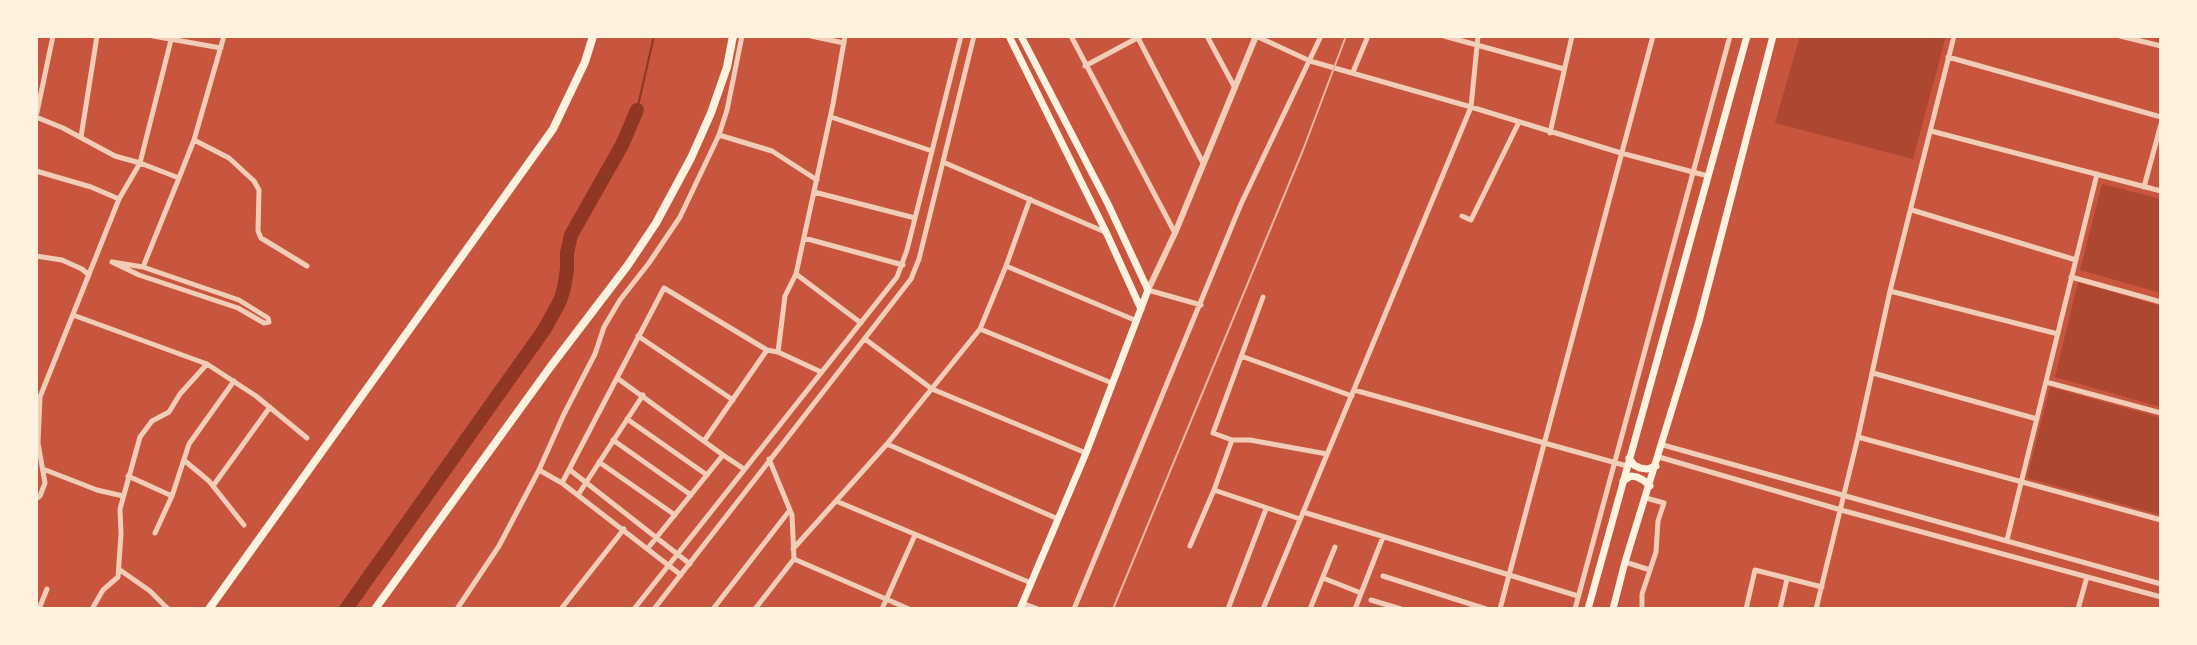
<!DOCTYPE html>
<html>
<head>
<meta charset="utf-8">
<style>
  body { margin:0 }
  #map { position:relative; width:2197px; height:645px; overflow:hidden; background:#c8553d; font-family:"Fira Sans Condensed",sans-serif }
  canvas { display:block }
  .frame { position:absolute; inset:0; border:38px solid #fff3e0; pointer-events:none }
</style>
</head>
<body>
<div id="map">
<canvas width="2197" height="645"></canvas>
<div class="frame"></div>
</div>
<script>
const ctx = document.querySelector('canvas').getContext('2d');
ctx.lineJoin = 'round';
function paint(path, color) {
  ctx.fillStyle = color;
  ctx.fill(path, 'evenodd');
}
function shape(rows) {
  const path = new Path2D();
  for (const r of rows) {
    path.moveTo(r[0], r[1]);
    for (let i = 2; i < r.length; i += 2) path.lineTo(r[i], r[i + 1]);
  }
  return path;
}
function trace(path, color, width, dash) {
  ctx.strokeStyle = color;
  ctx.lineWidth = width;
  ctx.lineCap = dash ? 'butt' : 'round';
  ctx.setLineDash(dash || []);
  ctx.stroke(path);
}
const green = shape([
  [1800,36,1946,36,1913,159,1775,123],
  [2102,184,2161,199,2161,293,2080,270],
  [2078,282,2161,306,2161,407,2055,377],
  [2050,387,2161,418,2161,515,2027,478]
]);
const stream = shape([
  [637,110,654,36]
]);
const river = shape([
  [346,609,544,330,560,301,564,288,567,269,567,253,571,235,622,145,637,110]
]);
const minor = shape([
  [153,36,221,48],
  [811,36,844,43],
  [1071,36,1175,233],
  [1137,36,1203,163],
  [1207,36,1235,88],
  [1256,36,1310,61,1471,107,1621,153,1708,176],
  [1444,36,1564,69],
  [2120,36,2161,46],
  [1948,57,2161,117],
  [1085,66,1141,36],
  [1353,72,1368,36],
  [36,117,63,128,115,156,140,163,179,178,194,140,224,36],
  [36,117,53,36],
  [831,117,932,151],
  [1931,131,2161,191],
  [1550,133,1572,36],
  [719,135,772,151,817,180],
  [81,137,97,36],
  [194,140,229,158,254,181,259,190,258,231,261,238,307,266],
  [943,162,1105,232],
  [36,171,91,187,119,199],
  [2144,187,2161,124],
  [814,192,915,218],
  [1912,210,2076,260],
  [1462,216,1471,220,1519,122],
  [804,238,903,265],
  [36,256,62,260,82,269,89,275],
  [112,262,143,267,239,300,268,318,269,322,264,323,238,308,139,275,112,262],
  [1006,266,1137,321],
  [143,267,179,178],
  [796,274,861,323],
  [2071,277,2161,302],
  [1148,290,1201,305],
  [1890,291,2058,334],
  [1263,297,1213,433,1232,440,1250,440,1327,454],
  [73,315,207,364,256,396,307,438],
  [980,329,1112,383],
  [638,336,733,400],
  [865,339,932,389,1086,453],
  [778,352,785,296,796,274,833,104,845,36],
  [1241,356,1352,396],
  [1873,373,2037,419],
  [617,378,723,455],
  [2046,382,2161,413],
  [1354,390,1627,466],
  [627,419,707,475],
  [1858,437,2161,520],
  [613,440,691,495],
  [704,441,767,350],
  [887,444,1058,519],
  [1663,445,2161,584],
  [1659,457,1841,510,2161,597],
  [769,459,792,515,794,559,909,609],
  [185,461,209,481,244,525],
  [599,462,675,515],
  [43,469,97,490,123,496],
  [539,470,562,483,681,575],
  [570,470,690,564],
  [128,476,172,496],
  [562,483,664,288,767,350,778,352,821,372],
  [213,486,270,407],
  [1214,490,1300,519],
  [578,495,643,395],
  [1646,498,1664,503,1658,521,1656,552,1650,570],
  [36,499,40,496,45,483,38,443,40,397,119,199,140,163,172,36],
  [836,501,1031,583],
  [1303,512,1578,596],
  [155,533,172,496,189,444,234,381],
  [2007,540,2097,174],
  [1190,546,1214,490,1232,440],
  [648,548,723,455,744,469],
  [793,549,887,444,980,329,1006,266,1030,199],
  [1625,562,1650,570,1642,594,1642,609],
  [120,570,150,591,168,609],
  [1383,576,1486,609],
  [1323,578,1361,593],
  [1371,600,1401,609],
  [1022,603,1038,609],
  [39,609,47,589],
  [92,609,103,590,118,577,121,534,120,509,140,437,152,421,169,412,180,394,207,364],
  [457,609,499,546,539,470,564,414,595,354,604,327,620,300,649,263,680,217,719,135,727,110,742,36],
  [561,609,624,529],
  [634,609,897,277,907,250,961,36],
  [654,609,911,279,919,259,974,36],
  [713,609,790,510],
  [755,609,794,559],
  [882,609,915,535],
  [1074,609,1241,204,1321,36],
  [1228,609,1266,509],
  [1263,609,1471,107,1478,36],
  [1310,609,1335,547],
  [1355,609,1383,537],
  [1500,609,1653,36],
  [1575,609,1730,36],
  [1746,609,1755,570,1822,587],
  [1780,609,1787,579],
  [1816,609,1858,437,1890,291,1954,36],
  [2078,609,2087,577]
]);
const tertiary = shape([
  [1148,290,1175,233,1256,36]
]);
const secondary = shape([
  [1009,36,1106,232,1141,309],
  [1020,609,1086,453,1148,290,1108,204,1021,36]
]);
const primary = shape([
  [1629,458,1634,465,1640,468,1647,469,1656,466],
  [1623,481,1631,476,1637,477,1643,480,1650,486],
  [1588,609,1747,36],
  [1613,609,1625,562,1699,321,1773,36]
]);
const motorway = shape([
  [209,609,553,129,585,62,593,36],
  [375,609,551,366,628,265,656,223,691,158,711,113,727,67,733,36]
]);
const rail = shape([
  [1113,609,1303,150,1346,36]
]);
paint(green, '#ae4732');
trace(stream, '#8f3625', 2);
trace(river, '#8f3625', 14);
trace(minor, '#f1ccb7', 5);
trace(tertiary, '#f1ccb7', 6);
trace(secondary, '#fff3e0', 7);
trace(primary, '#fff3e0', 7);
trace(motorway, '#fff3e0', 8);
trace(rail, '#e9b49f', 2);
</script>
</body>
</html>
